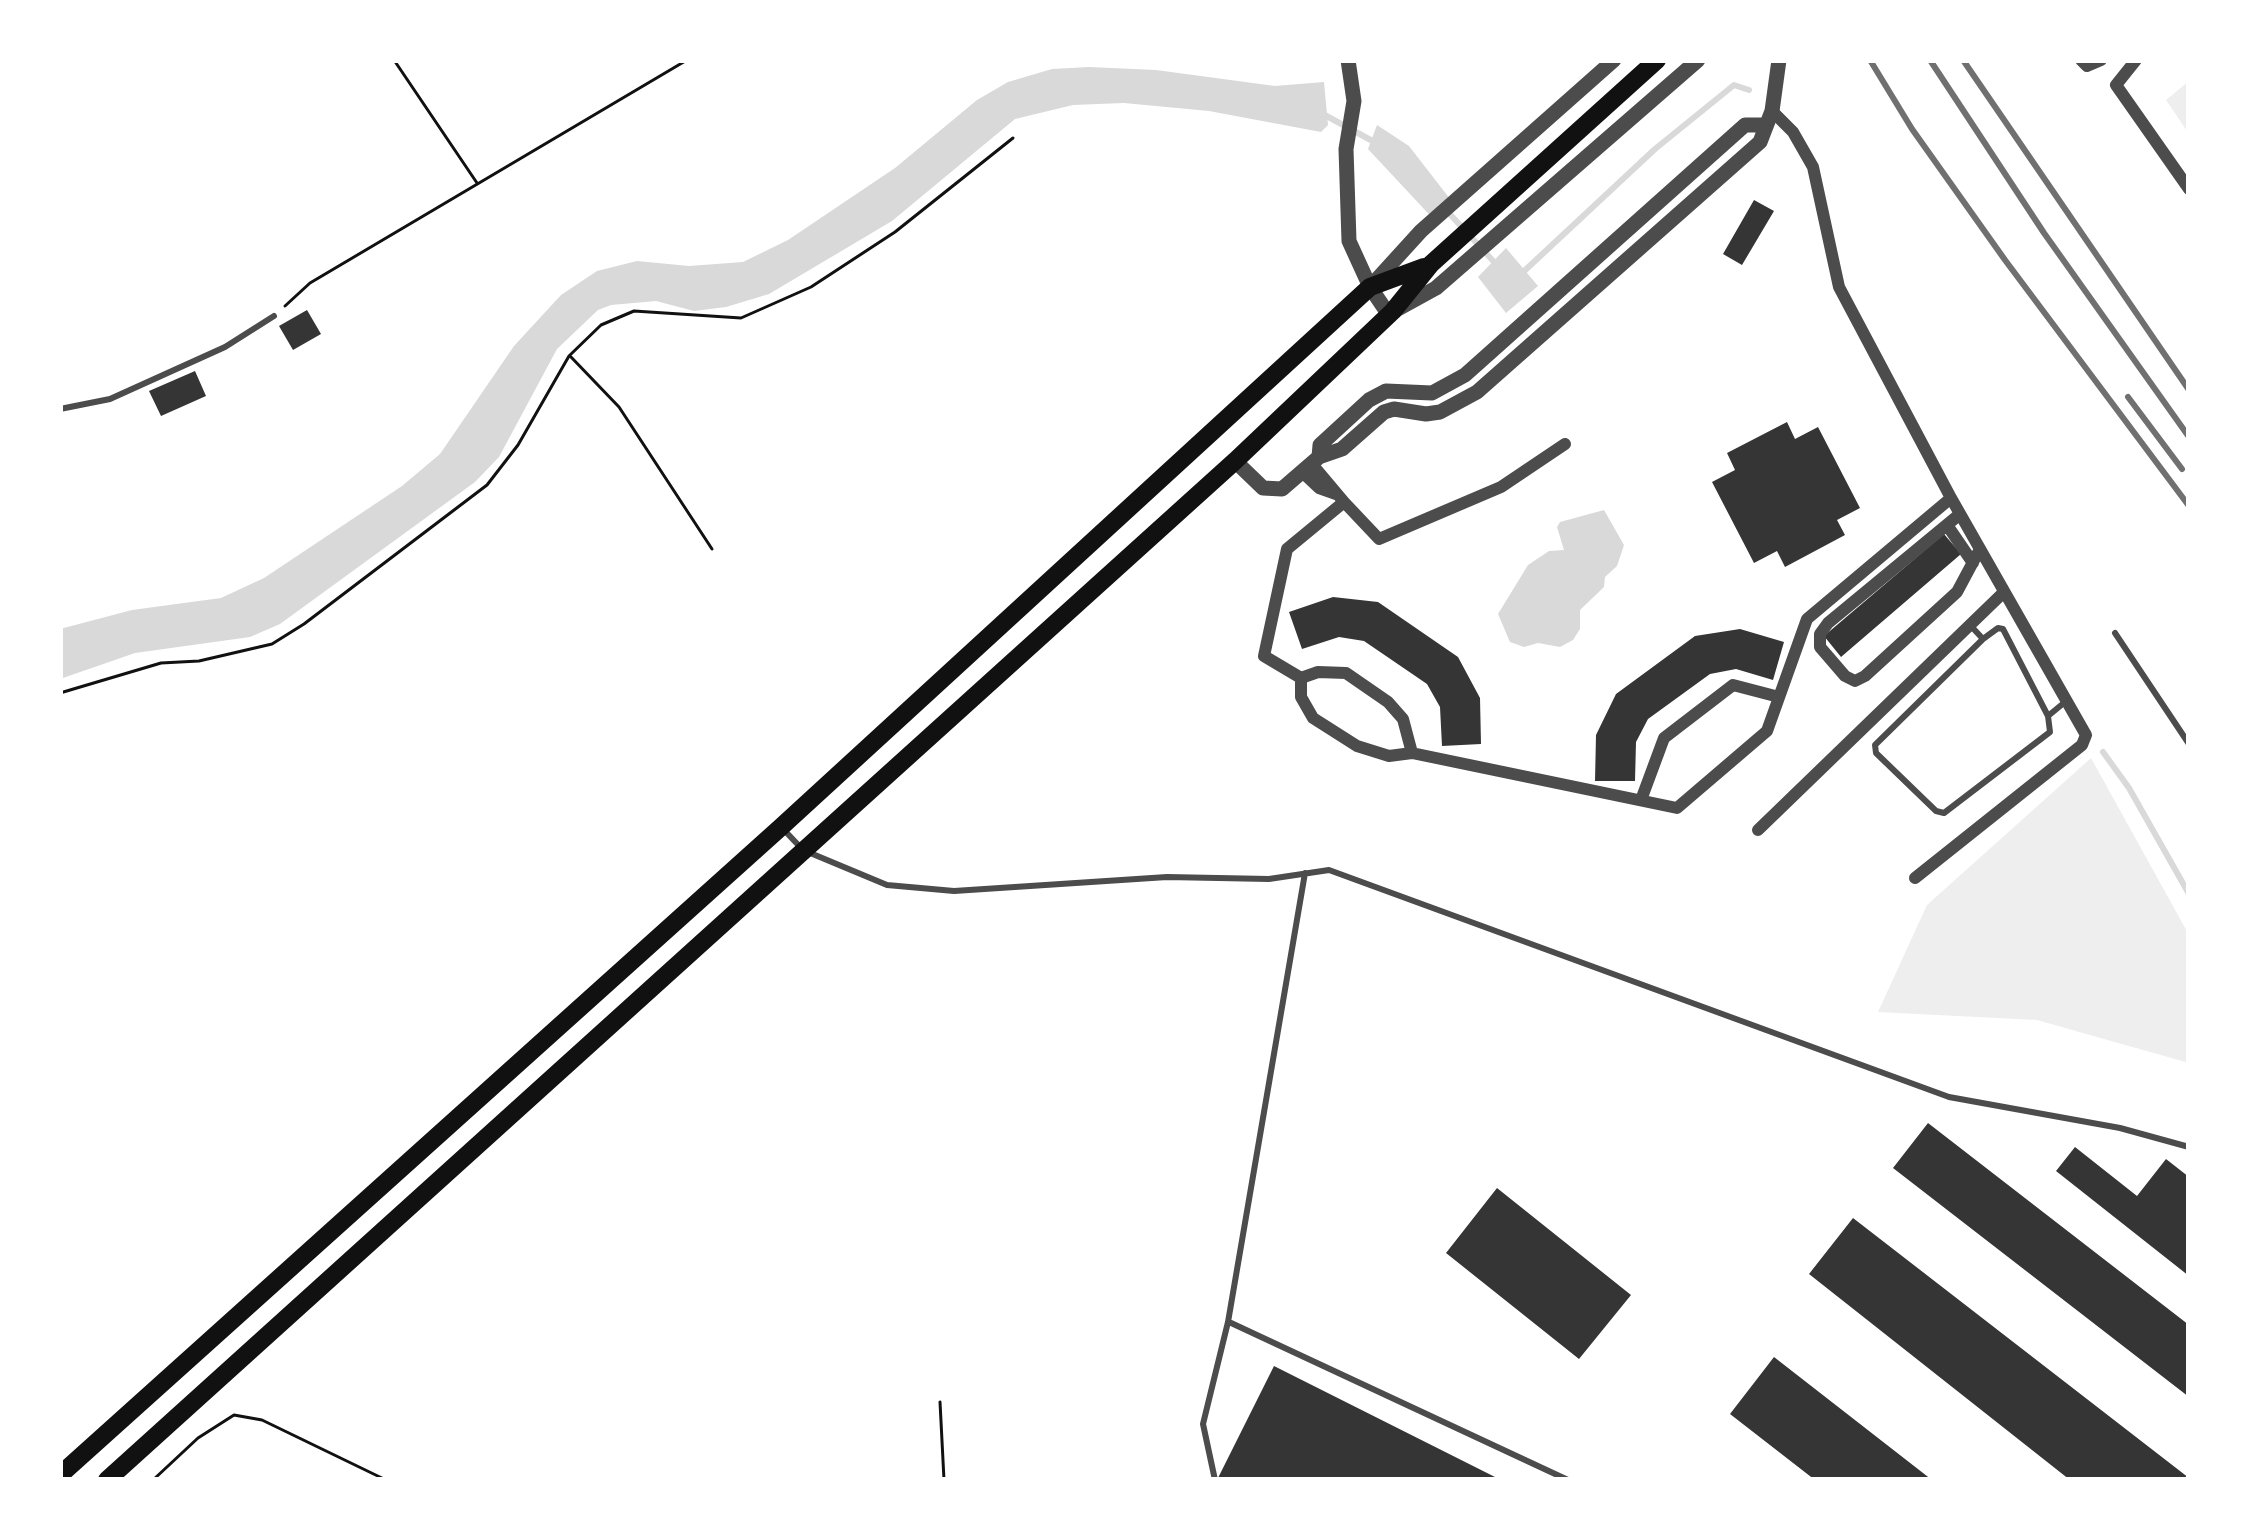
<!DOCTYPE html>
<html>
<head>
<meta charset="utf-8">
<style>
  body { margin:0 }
  #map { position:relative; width:2249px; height:1540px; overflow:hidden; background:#fff; font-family:"Work Sans",sans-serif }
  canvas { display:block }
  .frame { position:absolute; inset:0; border:63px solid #fff; pointer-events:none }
</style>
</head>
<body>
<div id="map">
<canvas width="2249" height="1540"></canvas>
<div class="frame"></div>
</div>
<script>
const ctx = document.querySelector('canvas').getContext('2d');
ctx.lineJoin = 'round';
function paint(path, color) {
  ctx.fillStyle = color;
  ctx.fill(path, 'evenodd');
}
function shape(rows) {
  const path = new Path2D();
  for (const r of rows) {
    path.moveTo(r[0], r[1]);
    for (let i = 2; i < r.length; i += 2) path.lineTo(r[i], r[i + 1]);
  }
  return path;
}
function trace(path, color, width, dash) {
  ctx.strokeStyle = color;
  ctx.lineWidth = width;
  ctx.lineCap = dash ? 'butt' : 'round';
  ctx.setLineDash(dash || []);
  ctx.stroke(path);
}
const green = shape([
  [2189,81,2189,134,2166,100],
  [2091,758,2189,935,2189,1063,2037,1020,1878,1012,1927,905]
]);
const water = shape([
  [1089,67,1156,70,1275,86,1324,82,1328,125,1321,132,1209,111,1124,103,1073,105,1015,119,892,221,769,294,726,307,694,311,656,301,611,305,598,310,557,349,499,457,475,482,280,624,250,637,135,653,60,679,60,629,132,610,221,598,264,578,402,486,440,454,514,346,561,295,597,271,637,261,689,266,743,262,788,240,895,168,977,100,1008,82,1052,69],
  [1377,125,1409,146,1457,208,1438,224,1368,149],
  [1506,248,1538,286,1506,313,1478,277],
  [1604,510,1624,545,1617,566,1605,577,1604,587,1580,610,1580,629,1573,640,1560,647,1538,643,1524,647,1510,642,1498,614,1528,565,1549,551,1564,550,1557,527,1560,522]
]);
const stream = shape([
  [1321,113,1378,144],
  [1447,211,1495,263],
  [1521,274,1655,149,1734,85,1749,90],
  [2103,752,2129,788,2189,894]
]);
const building = shape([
  [1754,200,1774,211,1742,265,1723,254],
  [307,310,321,334,293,350,279,326],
  [195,371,206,396,161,416,149,391],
  [1787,422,1795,439,1818,427,1860,508,1837,520,1845,535,1785,567,1777,551,1754,563,1712,482,1735,470,1727,453],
  [1944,534,1961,554,1841,657,1824,636],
  [1333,597,1378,602,1458,657,1480,698,1481,744,1442,746,1440,707,1427,684,1364,641,1339,637,1302,649,1289,612],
  [1740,629,1784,642,1773,680,1736,669,1710,674,1648,719,1636,742,1635,781,1595,781,1596,735,1616,694,1695,636],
  [1928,1123,2189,1325,2189,1397,1893,1168],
  [2075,1147,2137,1196,2166,1159,2189,1177,2189,1276,2056,1171],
  [1497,1188,1631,1295,1579,1359,1446,1253],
  [1853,1218,2189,1478,2189,1480,2070,1480,1809,1274],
  [1774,1357,1932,1480,1815,1480,1730,1414],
  [1274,1366,1501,1480,1217,1480]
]);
const path = shape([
  [394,60,477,183],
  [285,306,310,283,687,60],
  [571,357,619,407,712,549],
  [60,693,161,663,199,661,272,644,304,624,487,485,518,445,569,356,601,325,634,311,741,318,811,287,895,232,1013,138],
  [940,1402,944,1480],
  [153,1480,198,1438,234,1415,262,1420,386,1480]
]);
const service = shape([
  [60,409,110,399,225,347,274,316],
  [1970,625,1983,639,1875,745,1876,753,1936,811,1944,813,2050,732,2048,716,2065,702],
  [2115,633,2189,744],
  [1983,639,1998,628,2003,629,2048,716],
  [785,831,803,850,887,885,954,891,1167,877,1269,879,1329,870,1949,1097,2120,1128,2189,1147],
  [1229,1322,1568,1480],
  [1215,1480,1203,1424,1228,1322,1305,873]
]);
const minor = shape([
  [2081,60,2087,66,2101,60],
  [2136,60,2116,85,2189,189],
  [1772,111,1793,132,1813,167,1839,287,1951,498,2086,735,2082,745,1915,878],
  [1312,464,1344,502,1287,549,1264,656,1301,678,1318,672,1346,673,1388,702,1403,719,1412,753],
  [1302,472,1319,488,1336,494],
  [1344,502,1379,539,1501,487,1565,444],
  [1960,514,1828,623,1820,634,1820,647,1845,676,1855,681,1865,676,1957,592,1980,549],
  [1947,525,1973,563],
  [1301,678,1301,697,1313,718,1357,746,1389,756,1412,753,1677,808,1767,731,1807,619,1951,498],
  [1641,800,1664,738,1733,685,1779,697],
  [1758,830,2004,592]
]);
const tertiary = shape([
  [1348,60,1354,101,1346,149,1349,241,1370,287,1389,315],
  [1370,287,1421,231,1614,60],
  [1396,310,1436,288,1698,60],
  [1319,457,1320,445,1369,400,1386,391,1432,393,1465,375,1745,125,1764,125],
  [1235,461,1263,488,1282,489,1319,457,1342,449,1384,412,1394,409,1426,414,1440,412,1477,392,1760,142,1772,111,1779,60]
]);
const primary = shape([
  [60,1475,781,827,1370,287,1424,267],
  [107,1480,1235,461,1393,311,1431,264,1657,60]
]);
const rail = shape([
  [1870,60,1912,129,2005,260,2189,506],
  [1930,60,2044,233,2189,437],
  [1963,60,2189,390],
  [2128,397,2182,469]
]);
paint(green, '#eee');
paint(water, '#d9d9d9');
trace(stream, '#d9d9d9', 6);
paint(building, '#353535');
trace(path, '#111', 3);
trace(service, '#4c4c4c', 6);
trace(minor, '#4c4c4c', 12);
trace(tertiary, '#4c4c4c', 15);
trace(primary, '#111', 18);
trace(rail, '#707070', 6);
</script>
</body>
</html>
